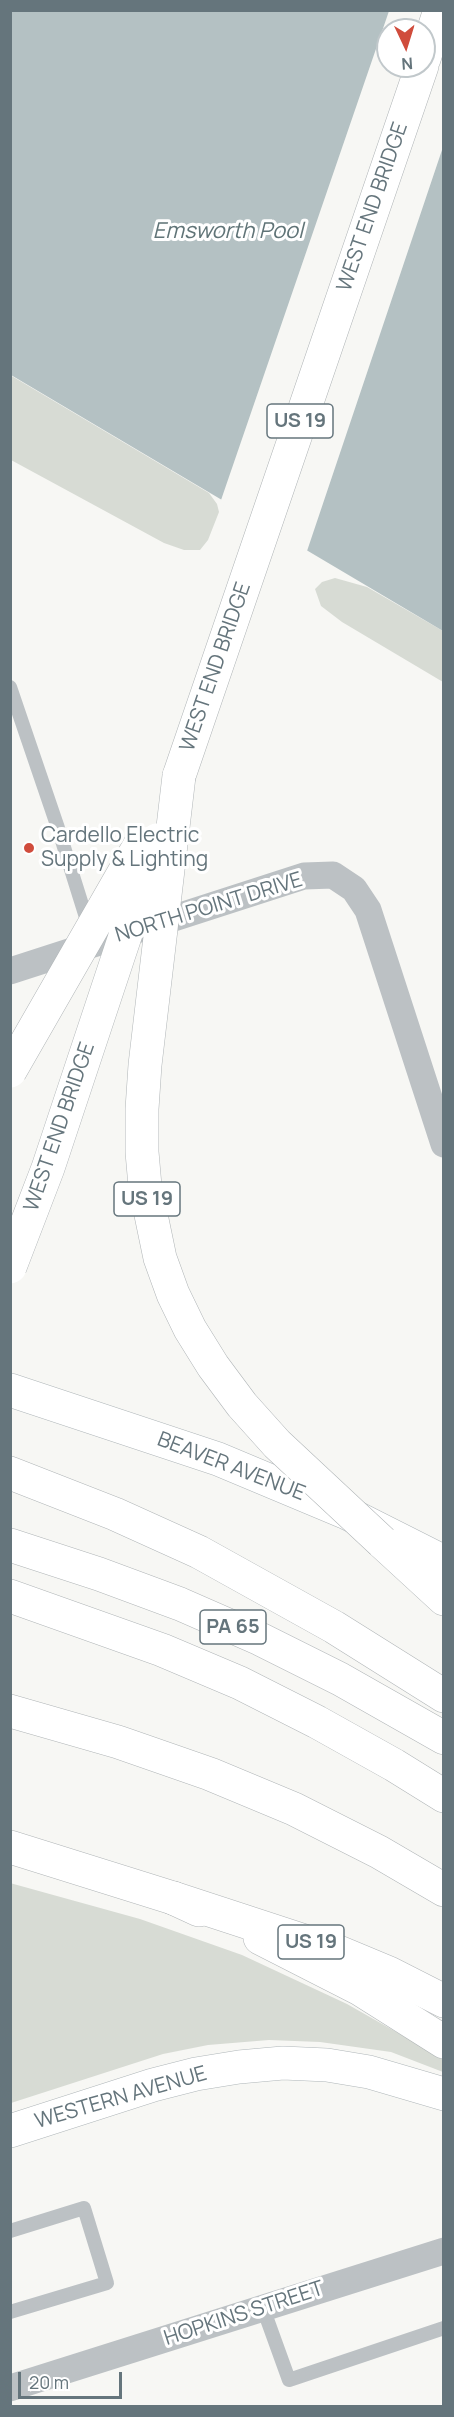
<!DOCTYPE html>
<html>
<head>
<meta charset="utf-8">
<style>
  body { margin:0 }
  #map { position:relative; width:454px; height:2417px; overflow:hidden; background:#f7f7f4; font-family:Manrope,sans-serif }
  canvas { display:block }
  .frame { position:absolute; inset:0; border:12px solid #65757c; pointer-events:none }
  .north { position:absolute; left:376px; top:18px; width:60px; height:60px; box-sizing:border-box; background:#fff; border:2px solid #c1c8cb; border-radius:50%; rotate:176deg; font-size:16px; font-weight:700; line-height:24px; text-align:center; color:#65757c }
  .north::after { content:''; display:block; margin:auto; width:21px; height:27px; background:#d04c3c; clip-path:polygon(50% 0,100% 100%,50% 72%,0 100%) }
  .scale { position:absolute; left:18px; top:2372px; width:104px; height:27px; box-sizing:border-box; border:3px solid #65757c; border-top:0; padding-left:8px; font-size:18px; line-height:21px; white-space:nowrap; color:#65757c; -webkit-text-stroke:4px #fff; paint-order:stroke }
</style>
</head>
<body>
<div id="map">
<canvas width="454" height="2417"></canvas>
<div class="frame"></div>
<div class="north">N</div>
<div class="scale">20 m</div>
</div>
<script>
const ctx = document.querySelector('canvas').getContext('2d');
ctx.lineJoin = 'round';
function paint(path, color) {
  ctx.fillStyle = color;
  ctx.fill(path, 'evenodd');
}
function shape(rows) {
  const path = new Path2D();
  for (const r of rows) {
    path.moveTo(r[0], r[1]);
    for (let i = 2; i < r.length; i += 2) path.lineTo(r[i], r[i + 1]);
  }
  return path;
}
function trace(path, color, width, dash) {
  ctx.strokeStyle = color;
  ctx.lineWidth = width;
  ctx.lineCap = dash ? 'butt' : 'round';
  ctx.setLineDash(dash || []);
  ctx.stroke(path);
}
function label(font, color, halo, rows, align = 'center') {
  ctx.font = font + ' Manrope,sans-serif';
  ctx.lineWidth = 6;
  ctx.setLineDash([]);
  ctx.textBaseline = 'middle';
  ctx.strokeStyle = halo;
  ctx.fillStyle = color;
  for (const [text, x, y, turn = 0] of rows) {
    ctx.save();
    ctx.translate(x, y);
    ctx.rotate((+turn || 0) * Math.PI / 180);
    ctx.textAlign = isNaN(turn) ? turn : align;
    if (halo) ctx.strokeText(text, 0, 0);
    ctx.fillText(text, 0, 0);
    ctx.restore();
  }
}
const green = shape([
  [10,375,209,493,217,504,219,512,208,540,200,550,184,550,164,543,11,460],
  [335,578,367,587,443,631,443,682,342,622,321,606,315,589,322,582],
  [10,1883,140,1919,242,1955,347,2004,435,2054,443,2060,443,2072,391,2052,320,2042,269,2040,208,2045,163,2054,11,2103]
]);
const water = shape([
  [11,11,443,11,443,631,11,375],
  [388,30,424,30,424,66,388,66]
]);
const pier = shape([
  [389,11,443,11,443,147,306,554,220,503],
  [388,30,424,30,424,66,388,66]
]);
const service = shape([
  [10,687,58,828,89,927],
  [10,2231,84,2208,107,2283,10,2312],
  [263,2308,289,2380,444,2328]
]);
const minor = shape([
  [10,971,304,876,333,875,354,889,368,910,444,1144],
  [10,2388,444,2251]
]);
const secondary = shape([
  [10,1390,218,1459,347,1513,444,1562],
  [10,2131,153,2085,196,2074,239,2067,283,2063,327,2065,369,2072,444,2094]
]);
const trunk = shape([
  [424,59,440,10],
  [179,776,422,66],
  [10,1847,173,1898,199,1910],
  [260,1938,360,1989,444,2042]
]);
const motorway = shape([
  [10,1473,115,1514,199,1552,334,1627,444,1696],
  [382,1542,444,1599],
  [10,1545,99,1574,180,1604,260,1639,340,1679,444,1738],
  [10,1596,162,1650,240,1683,317,1722,394,1765,444,1796],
  [10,1711,118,1742,210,1774,294,1809,379,1852,444,1890],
  [173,1898,341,1953,389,1973,444,2001]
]);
const trunkBridge = shape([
  [179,776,145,1065,142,1109,142,1152,145,1186,160,1258,173,1294,190,1329,213,1366,242,1405,277,1444,382,1542],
  [10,1071,141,843],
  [10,1267,48,1168,157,840]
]);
const markers = [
  [29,848,6,"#d04c3c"]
];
const shields = [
  [300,421,66],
  [147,1199,66],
  [233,1627,66],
  [311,1942,66]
];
const shieldNames = [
  ["US 19",300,421],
  ["US 19",147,1199],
  ["PA 65",233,1627],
  ["US 19",311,1942]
];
const streetNames = [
  ["WEST END BRIDGE",373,207,-71],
  ["WEST END BRIDGE",216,667,-71],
  ["NORTH POINT DRIVE",209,908,-17],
  ["WEST END BRIDGE",60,1127,-71],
  ["BEAVER AVENUE",231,1467,21],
  ["WESTERN AVENUE",121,2098,-16],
  ["HOPKINS STREET",244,2314,-18]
];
const poiNames = [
  ["Cardello Electric",41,836],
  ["Supply & Lighting",41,860]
];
const waterNames = [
  ["Emsworth Pool",228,232]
];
paint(green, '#d7dbd4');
paint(water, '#b4c1c3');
paint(pier, '#f7f7f4');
trace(secondary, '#afb6b9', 34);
trace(trunk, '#b0b5b7', 34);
trace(motorway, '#b0b5b7', 34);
trace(service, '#bcc1c4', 14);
trace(minor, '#bcc1c4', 27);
trace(secondary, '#fff', 33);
trace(trunk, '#fff', 33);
trace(motorway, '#fff', 33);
trace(trunkBridge, '#b0b5b7', 34, []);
trace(trunkBridge, '#fff', 33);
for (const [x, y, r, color] of markers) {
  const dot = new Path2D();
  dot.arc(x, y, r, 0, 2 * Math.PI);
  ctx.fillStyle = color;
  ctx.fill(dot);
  trace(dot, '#fff', 2);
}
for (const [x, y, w] of shields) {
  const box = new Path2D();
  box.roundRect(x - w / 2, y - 17, w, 34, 4.5);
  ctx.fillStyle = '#fff';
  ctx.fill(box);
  trace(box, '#65757c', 1.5);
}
label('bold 20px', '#65757c', null, shieldNames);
label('21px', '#65757c', '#fff', streetNames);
label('21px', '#65757c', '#fff', poiNames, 'left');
label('italic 22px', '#607477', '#fff', waterNames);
</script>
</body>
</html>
